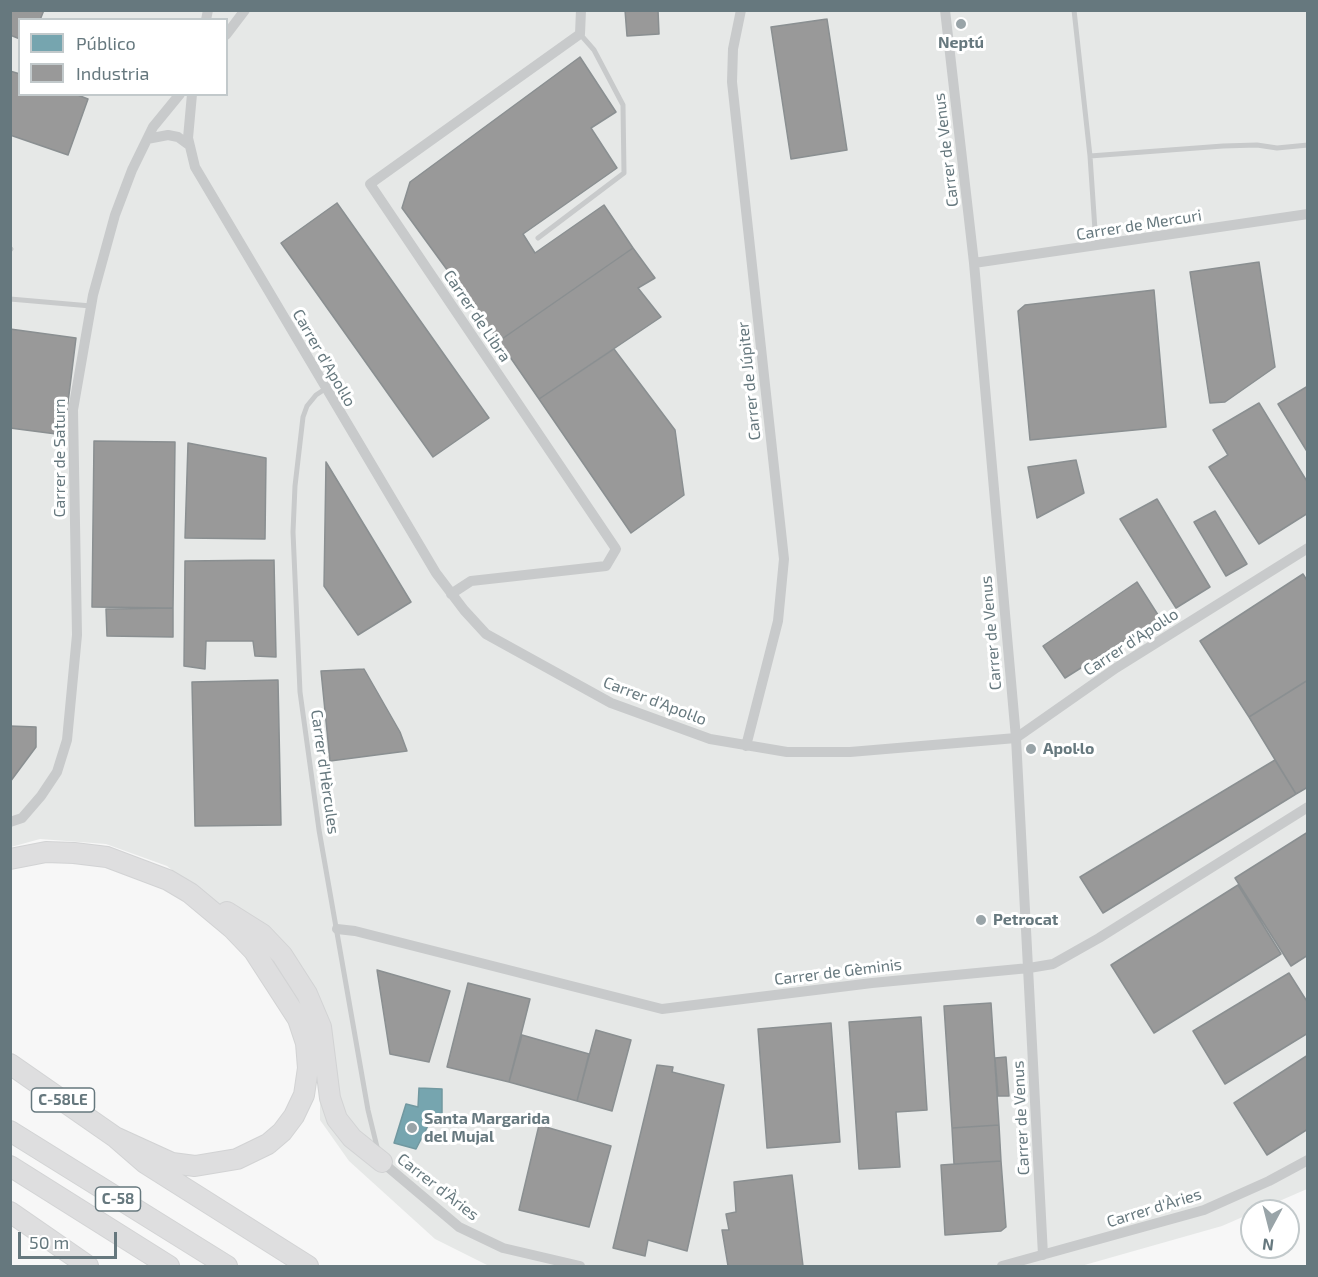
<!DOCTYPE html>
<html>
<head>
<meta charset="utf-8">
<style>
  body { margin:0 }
  #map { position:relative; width:1318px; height:1277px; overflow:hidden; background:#f7f7f7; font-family:"Exo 2",sans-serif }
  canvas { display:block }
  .frame { position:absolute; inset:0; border:12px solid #66787e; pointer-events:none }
  .legend { position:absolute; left:18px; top:18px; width:210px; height:78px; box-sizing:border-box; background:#fff; border:2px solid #c2c9cb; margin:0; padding:8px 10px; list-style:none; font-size:18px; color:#66787e }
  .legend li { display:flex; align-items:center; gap:12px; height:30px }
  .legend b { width:30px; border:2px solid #c2c9cb }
  .north { position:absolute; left:1240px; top:1199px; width:60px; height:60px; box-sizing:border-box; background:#fff; border:2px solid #c2c9cb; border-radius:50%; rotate:187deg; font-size:16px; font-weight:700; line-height:24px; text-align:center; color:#66787e }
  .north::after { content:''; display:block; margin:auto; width:21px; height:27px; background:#99a4a8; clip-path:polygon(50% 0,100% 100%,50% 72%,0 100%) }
  .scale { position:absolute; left:18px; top:1232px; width:99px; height:27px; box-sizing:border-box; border:3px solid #66787e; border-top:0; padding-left:8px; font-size:18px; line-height:21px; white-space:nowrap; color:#66787e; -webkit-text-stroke:4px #fff; paint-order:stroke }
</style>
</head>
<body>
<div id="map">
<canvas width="1318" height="1277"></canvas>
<div class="frame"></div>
<ul class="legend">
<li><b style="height:16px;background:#76a5af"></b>Público</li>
<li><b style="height:16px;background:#999"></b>Industria</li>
</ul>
<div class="north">N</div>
<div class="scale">50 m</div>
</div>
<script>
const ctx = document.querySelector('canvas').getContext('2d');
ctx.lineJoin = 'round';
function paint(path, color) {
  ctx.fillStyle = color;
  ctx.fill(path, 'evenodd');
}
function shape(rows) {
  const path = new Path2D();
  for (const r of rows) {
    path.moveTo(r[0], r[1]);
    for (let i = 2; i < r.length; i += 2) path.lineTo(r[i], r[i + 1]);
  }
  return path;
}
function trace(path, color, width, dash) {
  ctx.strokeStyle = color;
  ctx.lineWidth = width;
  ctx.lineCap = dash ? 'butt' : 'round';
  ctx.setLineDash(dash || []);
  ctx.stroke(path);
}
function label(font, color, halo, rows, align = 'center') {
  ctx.font = font + ' "Exo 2",sans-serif';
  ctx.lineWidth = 6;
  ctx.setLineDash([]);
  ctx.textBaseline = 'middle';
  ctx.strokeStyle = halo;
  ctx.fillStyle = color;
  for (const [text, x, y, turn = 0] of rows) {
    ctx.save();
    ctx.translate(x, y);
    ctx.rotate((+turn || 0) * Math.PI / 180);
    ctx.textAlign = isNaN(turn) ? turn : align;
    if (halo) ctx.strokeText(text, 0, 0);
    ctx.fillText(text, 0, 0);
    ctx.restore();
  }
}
const built = shape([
  [11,11,1307,11,1307,1189,1222,1226,1081,1266,489,1266,435,1239,349,1161,320,1120,320,1074,311,1022,287,980,245,930,167,866,106,844,40,839,11,847],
  [20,20,226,20,226,94,20,94]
]);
const public = shape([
  [419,1088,442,1089,442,1113,434,1114,416,1149,394,1143,406,1104,418,1107,419,1088]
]);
const industry = shape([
  [10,10,44,10,40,20,20,20,20,39,10,35,10,10],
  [625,10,658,10,659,34,627,36,625,10],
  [827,19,847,150,791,159,771,27,827,19],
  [580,57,616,112,591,128,617,168,523,234,535,253,604,205,633,248,499,341,402,208,410,182,580,57],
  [10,71,20,74,20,94,75,94,88,99,68,155,10,135,10,71],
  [337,203,489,418,433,457,281,243,337,203],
  [633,248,655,278,638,288,661,317,539,399,499,341,633,248],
  [1259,262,1275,367,1225,402,1210,403,1190,272,1259,262],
  [1154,290,1166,427,1030,440,1018,311,1025,305,1154,290],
  [10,329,76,338,64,435,10,428,10,329],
  [614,349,675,430,684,495,631,533,539,399,614,349],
  [1308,386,1308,453,1278,404,1308,386],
  [1259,403,1308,483,1308,513,1259,544,1209,467,1228,455,1213,430,1259,403],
  [94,441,175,442,173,608,92,607,94,441],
  [188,443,266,458,265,539,185,538,188,443],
  [1076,460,1084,493,1037,518,1028,467,1076,460],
  [326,462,411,602,358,635,324,586,326,462],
  [1157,499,1210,587,1176,608,1120,519,1157,499],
  [1215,511,1247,564,1226,576,1194,522,1215,511],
  [274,560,276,657,255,656,253,641,206,641,205,669,184,666,185,561,274,560],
  [1303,574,1308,582,1308,680,1249,717,1200,641,1303,574],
  [1137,582,1160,618,1065,678,1043,646,1137,582],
  [173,608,173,637,107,636,106,609,173,608],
  [364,669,400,732,407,751,330,761,321,671,364,669],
  [278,680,281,825,195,826,192,682,278,680],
  [1308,680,1308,787,1296,794,1249,717,1308,680],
  [10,726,36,727,36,747,10,782,10,726],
  [1275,760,1296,794,1103,913,1080,877,1275,760],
  [1308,832,1308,955,1291,966,1235,878,1308,832],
  [1238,885,1281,954,1154,1033,1111,965,1238,885],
  [377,970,450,991,429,1062,390,1054,377,970],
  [1289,973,1308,1003,1308,1033,1225,1084,1193,1031,1289,973],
  [468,983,530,999,509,1082,447,1067,468,983],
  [991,1003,999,1125,952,1128,944,1006,991,1003],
  [921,1017,927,1110,896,1112,900,1167,859,1169,849,1022,921,1017],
  [831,1023,840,1142,767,1148,758,1029,831,1023],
  [596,1030,631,1040,612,1111,577,1101,596,1030],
  [522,1035,589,1054,577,1101,509,1082,522,1035],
  [1308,1055,1308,1129,1267,1155,1234,1103,1308,1055],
  [1006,1057,1009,1096,998,1096,995,1058,1006,1057],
  [657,1065,673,1067,672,1072,724,1085,687,1251,648,1240,645,1256,613,1248,657,1065],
  [539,1125,611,1146,589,1227,519,1210,539,1125],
  [999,1125,1001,1161,954,1164,952,1128,999,1125],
  [1001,1161,1006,1227,1001,1231,945,1235,941,1165,1001,1161],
  [792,1175,803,1266,728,1266,722,1230,729,1230,726,1214,736,1212,734,1182,792,1175]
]);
const service = shape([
  [1074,10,1090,156,1096,245],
  [1090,156,1223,146,1257,145,1277,148,1308,145],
  [538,238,624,173,623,105,594,50,580,34],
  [10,250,11,249],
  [10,299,91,306],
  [325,389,316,395,307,406,303,417,295,486,293,532,300,692,319,830,368,1110,378,1151]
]);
const minor = shape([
  [741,10,733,49,732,82,784,559,778,621,746,746],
  [945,10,974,263,1016,738,1043,1255],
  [206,20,208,10],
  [226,35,245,10],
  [192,94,188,138,195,167,436,573,464,610,486,634,611,703,710,739,787,752,850,752,1016,738,1116,668,1308,548],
  [147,139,168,135,178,137,189,145],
  [974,263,1308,214],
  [451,594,471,581,606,566,616,549,370,184,580,34,581,10],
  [10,822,22,818,41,796,57,772,67,740,77,635,73,410,93,295,115,215,132,170,153,127,180,94],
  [337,929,355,931,662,1009,872,983,1029,968,1053,964,1099,938,1308,807],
  [382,1162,459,1227,503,1248,580,1266],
  [1002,1266,1204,1210,1269,1181,1308,1160]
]);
const motorway = shape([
  [10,859,46,852,74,853,107,857,168,880,190,893,232,928,254,951,298,1019,306,1043,308,1068,304,1095,294,1116,282,1132,268,1144,237,1159,195,1166,172,1163,115,1137],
  [227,912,262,934,282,955,307,994,321,1027,330,1098,337,1119,352,1138,382,1162],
  [10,1064,115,1137,145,1163,308,1266],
  [10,1131,227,1266],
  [10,1166,169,1266],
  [10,1212,88,1266]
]);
const markers = [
  [961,24,6,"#99a4a8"],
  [1031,749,6,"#99a4a8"],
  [981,920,6,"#99a4a8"],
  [412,1128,6,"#99a4a8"]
];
const shields = [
  [63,1100,63],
  [118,1199,45]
];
const shieldNames = [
  ["C-58LE",63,1100],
  ["C-58",118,1199]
];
const poiNames = [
  ["Neptú",961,43,"center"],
  ["Apol·lo",1043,749],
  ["Petrocat",993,920],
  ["Santa Margarida",424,1119],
  ["del Mujal",424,1137]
];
const streetNames = [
  ["Carrer de Venus",946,150,-97],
  ["Carrer de Mercuri",1139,225,-9],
  ["Carrer de Libra",477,316,56],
  ["Carrer d'Apol·lo",324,358,60],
  ["Carrer de Júpiter",749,381,-96],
  ["Carrer de Saturn",60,458,-90],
  ["Carrer de Venus",991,633,-95],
  ["Carrer d'Apol·lo",1131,642,-33],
  ["Carrer d'Apol·lo",655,701,21],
  ["Carrer d'Hèrcules",325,772,82],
  ["Carrer de Gèminis",838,972,-7],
  ["Carrer de Venus",1021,1118,-93],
  ["Carrer d'Àries",438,1187,38],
  ["Carrer d'Àries",1154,1208,-17]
];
paint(built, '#e6e8e7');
paint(public, '#76a5af');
trace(public, '#7198a0', 1.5);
paint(industry, '#999');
trace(industry, '#8a8f91', 1.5);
trace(motorway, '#d2d3d4', 22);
trace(service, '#c8cacb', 5);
trace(minor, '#c8cacb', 10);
trace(motorway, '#dededf', 20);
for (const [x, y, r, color] of markers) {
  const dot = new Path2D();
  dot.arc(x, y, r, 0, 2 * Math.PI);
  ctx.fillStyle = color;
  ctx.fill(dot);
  trace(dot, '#fff', 2);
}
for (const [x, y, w] of shields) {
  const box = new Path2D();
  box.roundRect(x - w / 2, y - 12, w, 24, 4.5);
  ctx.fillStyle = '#fff';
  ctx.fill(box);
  trace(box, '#66787e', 1.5);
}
label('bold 15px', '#66787e', null, shieldNames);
label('bold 16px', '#66787e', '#fff', poiNames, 'left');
label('16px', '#66787e', '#fff', streetNames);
</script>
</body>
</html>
